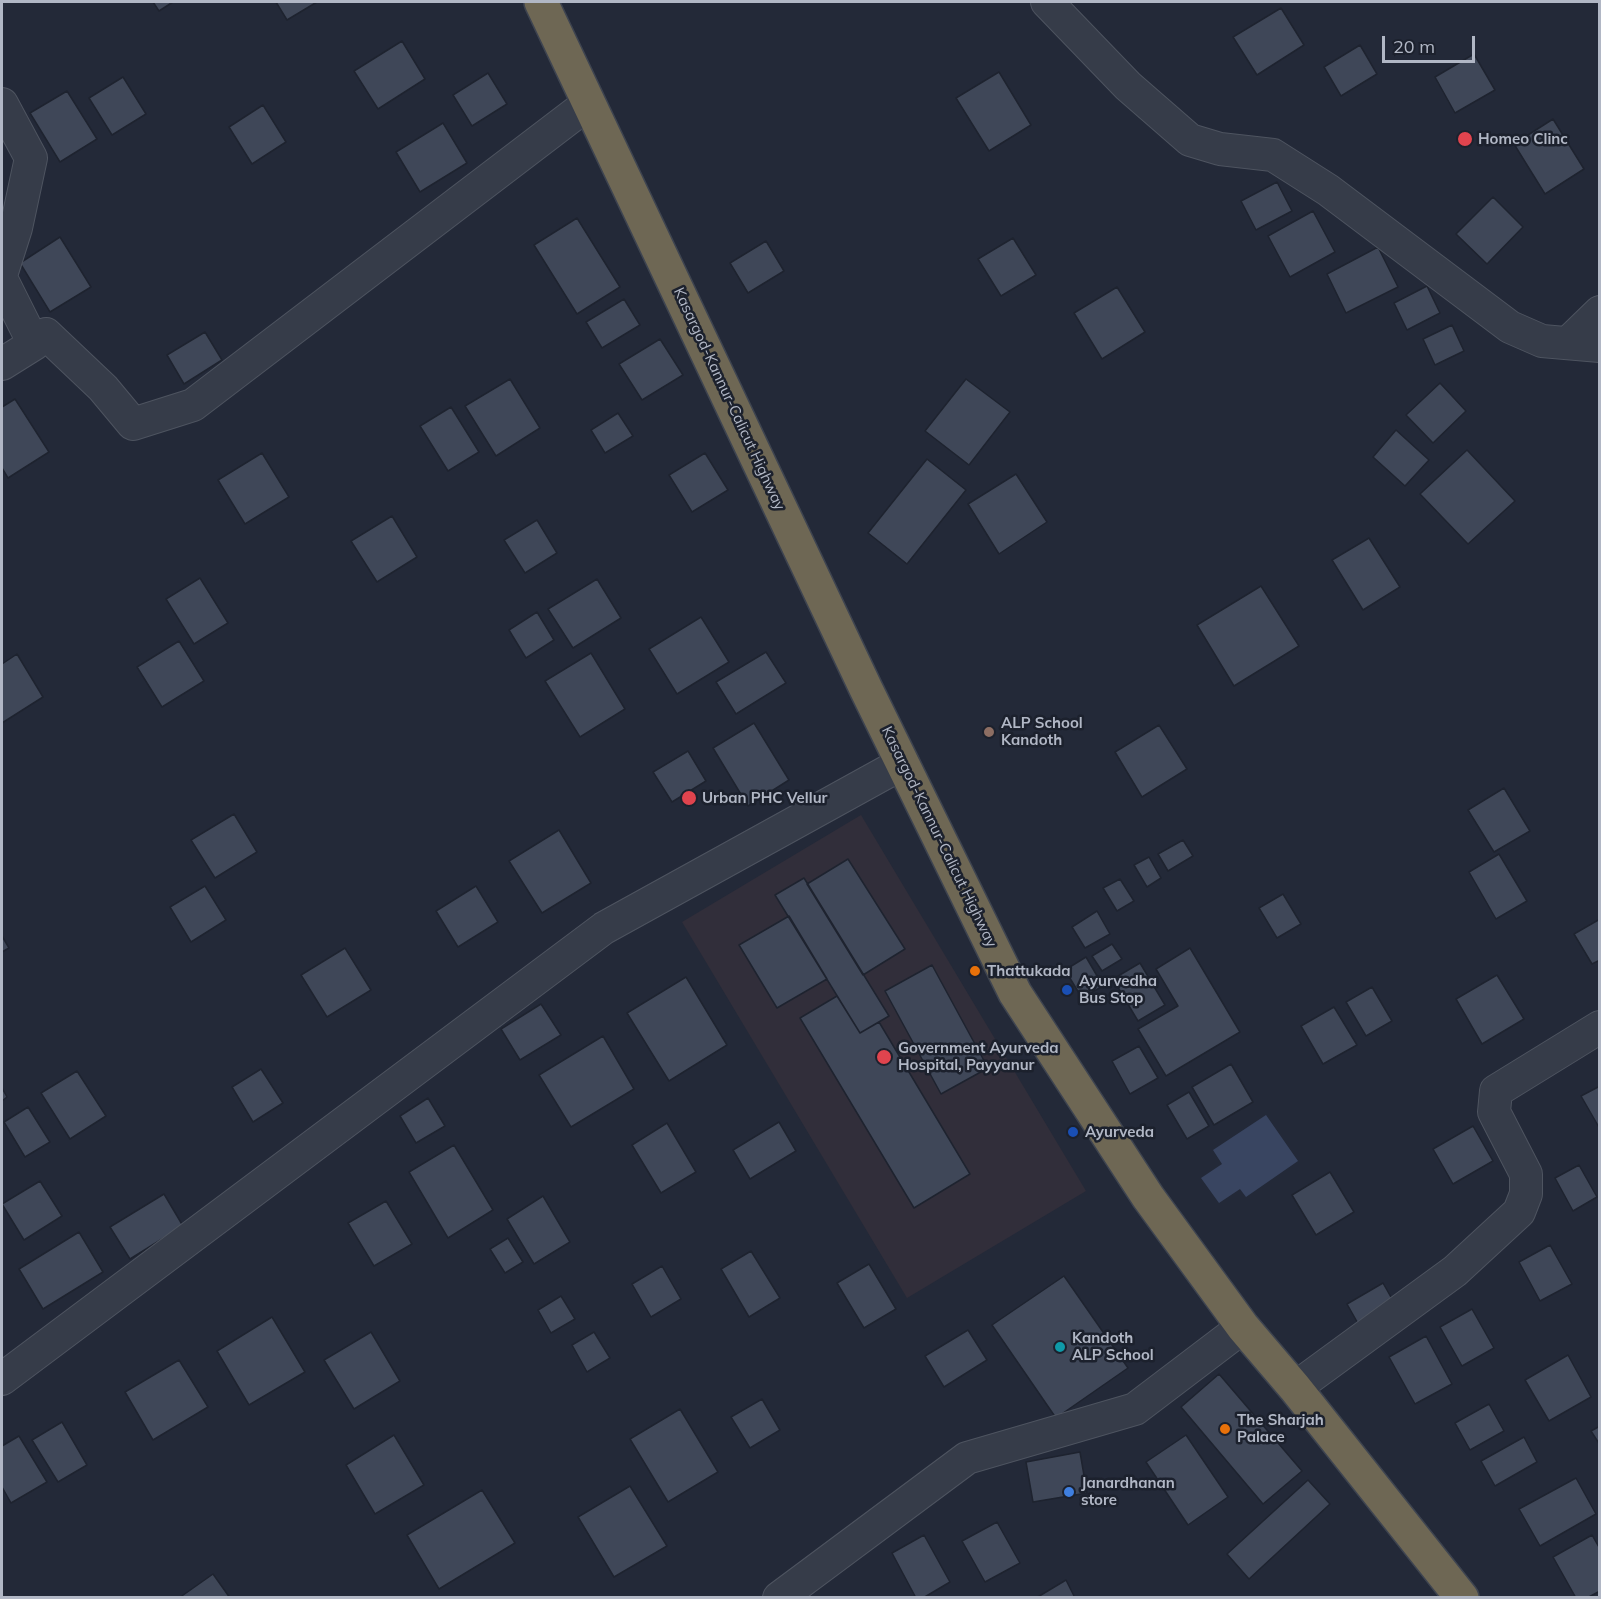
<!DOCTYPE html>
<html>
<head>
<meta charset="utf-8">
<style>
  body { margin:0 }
  #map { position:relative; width:1601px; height:1599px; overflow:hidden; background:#232938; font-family:Mulish,sans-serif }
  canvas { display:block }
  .frame { position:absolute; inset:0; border:3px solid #b1b7c5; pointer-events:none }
  .scale { position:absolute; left:1382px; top:36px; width:93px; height:27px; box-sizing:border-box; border:3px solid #b1b7c5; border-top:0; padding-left:8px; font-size:18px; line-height:21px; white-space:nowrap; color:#b1b7c5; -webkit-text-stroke:4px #1c212d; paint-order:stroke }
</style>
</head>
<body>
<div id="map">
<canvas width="1601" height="1599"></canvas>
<div class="frame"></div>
<div class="scale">20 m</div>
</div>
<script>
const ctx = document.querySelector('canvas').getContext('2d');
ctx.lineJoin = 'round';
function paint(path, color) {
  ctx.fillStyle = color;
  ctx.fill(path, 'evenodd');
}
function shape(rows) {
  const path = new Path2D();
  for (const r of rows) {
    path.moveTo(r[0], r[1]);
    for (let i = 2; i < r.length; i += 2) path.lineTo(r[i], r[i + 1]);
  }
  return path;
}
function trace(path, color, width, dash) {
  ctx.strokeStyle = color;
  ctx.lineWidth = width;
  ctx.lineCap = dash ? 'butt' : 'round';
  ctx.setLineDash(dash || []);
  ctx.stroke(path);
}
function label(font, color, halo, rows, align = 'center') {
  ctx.font = font + ' Mulish,sans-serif';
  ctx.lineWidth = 5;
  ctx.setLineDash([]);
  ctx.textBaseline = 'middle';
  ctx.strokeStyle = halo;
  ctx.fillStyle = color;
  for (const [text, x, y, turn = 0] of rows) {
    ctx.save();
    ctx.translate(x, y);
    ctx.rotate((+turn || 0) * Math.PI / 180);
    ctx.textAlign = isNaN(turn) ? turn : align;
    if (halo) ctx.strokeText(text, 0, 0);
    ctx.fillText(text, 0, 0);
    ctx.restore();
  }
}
const medical = shape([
  [861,815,1086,1191,907,1298,682,922]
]);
const water = shape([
  [1266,1115,1298,1161,1246,1197,1240,1189,1219,1203,1201,1178,1222,1164,1213,1150]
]);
const building = shape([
  [153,2,173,2,159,11,153,2],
  [276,2,317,2,287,20,276,2],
  [1281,8,1304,45,1257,75,1233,37,1281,8],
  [402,41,425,79,378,109,354,71,402,41],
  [1360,45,1377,74,1341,96,1324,67,1360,45],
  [1474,54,1495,90,1455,113,1435,77,1474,54],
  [999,72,1031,125,989,151,956,98,999,72],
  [488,73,507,104,472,126,453,95,488,73],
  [123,77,146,114,112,135,89,98,123,77],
  [67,91,97,139,60,162,30,113,67,91],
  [263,105,286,142,252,164,229,127,263,105],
  [1553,119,1584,169,1545,194,1514,144,1553,119],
  [443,123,467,163,420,192,396,152,443,123],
  [1277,182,1292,211,1256,230,1241,201,1277,182],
  [1493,197,1523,227,1487,264,1456,234,1493,197],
  [1313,211,1335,252,1290,277,1268,236,1313,211],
  [577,218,620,287,577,314,534,245,577,218],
  [60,237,91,287,50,312,20,263,60,237],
  [1013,238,1036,275,1001,296,978,259,1013,238],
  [766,241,784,271,748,293,730,263,766,241],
  [1378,247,1398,287,1346,313,1327,274,1378,247],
  [1427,286,1440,313,1407,330,1394,303,1427,286],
  [1117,287,1145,332,1102,359,1074,313,1117,287],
  [624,299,640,325,602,348,586,322,624,299],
  [1452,325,1464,351,1435,365,1423,339,1452,325],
  [205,332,222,360,184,384,167,355,205,332],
  [660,339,683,375,642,400,619,364,660,339],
  [510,379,540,428,496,456,465,406,510,379],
  [966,379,1010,412,969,465,925,431,966,379],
  [1440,383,1466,411,1433,443,1406,415,1440,383],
  [15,399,49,452,8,478,2,468,2,407,15,399],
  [451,407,479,452,448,471,420,426,451,407],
  [618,413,633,436,605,453,591,430,618,413],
  [1396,430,1429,460,1405,486,1373,457,1396,430],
  [1467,450,1515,501,1468,544,1420,494,1467,450],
  [262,453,289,497,245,524,218,480,262,453],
  [705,453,728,490,692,512,669,475,705,453],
  [927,459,966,490,907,564,868,533,927,459],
  [1016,474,1047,522,999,554,968,504,1016,474],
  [392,516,417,557,377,582,351,541,392,516],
  [537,520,557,553,525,573,504,540,537,520],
  [1369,538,1400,587,1363,610,1332,560,1369,538],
  [200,578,228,623,194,644,166,599,200,578],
  [597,579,621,618,573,648,548,609,597,579],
  [1261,586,1299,646,1234,686,1197,625,1261,586],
  [537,612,554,640,526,658,509,630,537,612],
  [701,617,729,662,677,694,649,649,701,617],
  [179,641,204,681,162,707,137,667,179,641],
  [766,652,786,683,736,714,716,682,766,652],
  [591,653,625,709,580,737,545,681,591,653],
  [17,654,43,697,2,723,2,664,17,654],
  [754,723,789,780,748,806,713,748,754,723],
  [1159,725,1187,769,1142,797,1115,752,1159,725],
  [688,751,706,781,672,802,653,772,688,751],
  [1504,788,1530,831,1494,852,1468,810,1504,788],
  [234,814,257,852,215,878,191,840,234,814],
  [559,830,591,883,542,913,509,861,559,830],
  [1183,840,1193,856,1168,871,1158,854,1183,840],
  [1499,854,1527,901,1496,919,1469,872,1499,854],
  [1149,857,1161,878,1147,887,1134,865,1149,857],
  [848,859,905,949,863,975,807,884,848,859],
  [804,878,889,1016,860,1033,775,895,804,878],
  [1120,879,1134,901,1117,911,1103,888,1120,879],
  [205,886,226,920,191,942,170,907,205,886],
  [476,886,498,922,458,947,436,911,476,886],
  [1283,894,1301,924,1277,938,1259,908,1283,894],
  [1097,911,1110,934,1085,948,1072,927,1097,911],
  [789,916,827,979,777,1008,739,945,789,916],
  [1600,919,1600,960,1592,964,1574,934,1600,919],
  [2,936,9,948,2,952,2,936],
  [1112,944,1122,959,1102,971,1092,956,1112,944],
  [345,948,371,990,327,1017,301,975,345,948],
  [1190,948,1240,1032,1166,1076,1138,1029,1178,1006,1156,969,1190,948],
  [1086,957,1103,986,1082,998,1065,970,1086,957],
  [1140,963,1165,1005,1138,1021,1113,979,1140,963],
  [932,965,988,1068,941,1094,885,991,932,965],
  [1497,975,1524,1019,1482,1044,1456,999,1497,975],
  [686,977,727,1045,669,1081,627,1013,686,977],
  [1372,987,1392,1021,1366,1036,1346,1002,1372,987],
  [837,996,860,1033,879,1022,970,1174,914,1208,800,1018,837,996],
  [541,1004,561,1035,520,1060,501,1029,541,1004],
  [1334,1007,1357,1045,1323,1064,1301,1026,1334,1007],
  [603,1036,634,1089,571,1127,539,1075,603,1036],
  [1139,1046,1158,1078,1130,1094,1112,1061,1139,1046],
  [1231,1064,1253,1102,1214,1125,1192,1087,1231,1064],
  [261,1069,283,1103,253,1122,232,1087,261,1069],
  [77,1071,106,1116,70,1139,41,1093,77,1071],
  [1600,1086,1600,1129,1581,1096,1600,1086],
  [2,1088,7,1097,2,1101,2,1088],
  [1189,1092,1209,1126,1187,1139,1167,1105,1189,1092],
  [428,1098,445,1126,416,1143,400,1116,428,1098],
  [28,1107,50,1142,25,1157,4,1122,28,1107],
  [779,1122,796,1151,750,1179,733,1150,779,1122],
  [667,1123,696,1172,661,1193,632,1145,667,1123],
  [1473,1126,1493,1161,1453,1184,1433,1149,1473,1126],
  [454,1145,493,1210,448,1238,409,1172,454,1145],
  [1579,1165,1597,1197,1573,1211,1555,1178,1579,1165],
  [1330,1172,1354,1212,1316,1235,1292,1195,1330,1172],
  [40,1181,62,1216,24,1240,2,1204,40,1181],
  [164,1194,183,1226,130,1259,110,1227,164,1194],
  [543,1196,570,1242,534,1264,507,1219,543,1196],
  [386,1201,412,1244,374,1266,348,1223,386,1201],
  [79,1232,103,1272,43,1309,19,1269,79,1232],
  [508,1238,523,1262,505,1273,490,1249,508,1238],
  [1550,1245,1572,1284,1540,1301,1519,1262,1550,1245],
  [751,1251,780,1298,749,1317,721,1269,751,1251],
  [869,1264,896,1309,864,1328,837,1283,869,1264],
  [662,1266,681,1299,651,1317,632,1284,662,1266],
  [1064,1276,1128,1368,1056,1418,992,1325,1064,1276],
  [1383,1283,1396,1306,1360,1327,1347,1304,1383,1283],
  [561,1296,575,1319,551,1333,538,1310,561,1296],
  [1472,1309,1494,1348,1462,1366,1440,1327,1472,1309],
  [272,1317,305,1372,249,1405,217,1351,272,1317],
  [968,1330,987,1360,944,1387,925,1356,968,1330],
  [371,1332,400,1381,354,1409,324,1360,371,1332],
  [594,1332,610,1358,587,1372,572,1345,594,1332],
  [1426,1336,1452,1384,1415,1404,1389,1357,1426,1336],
  [1568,1355,1591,1397,1549,1421,1525,1380,1568,1355],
  [179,1360,208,1407,153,1440,125,1392,179,1360],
  [1219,1374,1302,1471,1263,1504,1181,1407,1219,1374],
  [762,1399,780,1430,750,1448,731,1417,762,1399],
  [1489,1404,1504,1431,1470,1450,1455,1423,1489,1404],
  [680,1409,718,1472,668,1502,630,1439,680,1409],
  [62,1422,87,1465,58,1482,32,1440,62,1422],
  [1600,1426,1600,1445,1591,1431,1600,1426],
  [394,1435,424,1485,375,1514,346,1465,394,1435],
  [1186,1435,1228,1497,1188,1525,1146,1462,1186,1435],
  [19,1436,47,1482,11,1503,2,1487,2,1446,19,1436],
  [1524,1437,1537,1462,1495,1486,1481,1461,1524,1437],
  [1080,1452,1087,1493,1033,1502,1026,1462,1080,1452],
  [1576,1478,1596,1514,1540,1546,1519,1509,1576,1478],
  [1308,1480,1330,1504,1249,1579,1227,1554,1308,1480],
  [630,1486,667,1546,614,1577,578,1517,630,1486],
  [482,1490,515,1543,439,1589,407,1535,482,1490],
  [997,1522,1020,1563,985,1582,962,1541,997,1522],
  [924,1535,950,1582,923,1598,916,1598,892,1553,924,1535],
  [1592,1535,1600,1549,1600,1591,1587,1598,1576,1598,1553,1557,1592,1535],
  [213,1574,230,1598,179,1598,213,1574],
  [1066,1580,1075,1598,1036,1598,1066,1580]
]);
const minor = shape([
  [1047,2,1128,86,1190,140,1220,149,1273,155,1328,190,1510,327,1542,341,1600,346],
  [2,104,31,158,16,228,2,272],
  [2,280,34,344],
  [1568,343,1600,312],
  [2,364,34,344,46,334,103,388,133,424,193,405,589,103],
  [2,1379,604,928,903,763],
  [1295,1388,1455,1271,1519,1212,1526,1194,1526,1174,1494,1112,1496,1091,1600,1027],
  [779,1598,967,1458,1135,1409,1243,1327]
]);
const highway = shape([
  [541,2,866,689,1015,993,1148,1197,1243,1327,1295,1388,1462,1598]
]);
const markers = [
  [1465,139,8,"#e0444e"],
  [989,732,6,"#8d6e63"],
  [689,798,8,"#e0444e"],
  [975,971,6,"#e8710a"],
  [1067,990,6,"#1a4fb4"],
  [884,1057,8,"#e0444e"],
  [1073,1132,6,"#1a4fb4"],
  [1060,1347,6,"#0f9aa8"],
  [1225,1429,6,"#e8710a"],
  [1069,1492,6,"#3f7fe0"]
];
const poiNames = [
  ["Homeo Clinc",1478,139],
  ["ALP School",1001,723],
  ["Kandoth",1001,740],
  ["Urban PHC Vellur",702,798],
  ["Thattukada",987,971],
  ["Ayurvedha",1079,981],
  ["Bus Stop",1079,998],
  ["Government Ayurveda",898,1048],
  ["Hospital, Payyanur",898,1065],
  ["Ayurveda",1085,1132],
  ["Kandoth",1072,1338],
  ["ALP School",1072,1355],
  ["The Sharjah",1237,1420],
  ["Palace",1237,1437],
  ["Janardhanan",1081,1483],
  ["store",1081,1500]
];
const streetNames = [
  ["Kasargod-Kannur-Calicut Highway",729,399,65],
  ["Kasargod-Kannur-Calicut Highway",939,837,64]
];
paint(medical, '#312e3a');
paint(water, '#394561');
paint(building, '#3f4758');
trace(building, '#1e232f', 1.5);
trace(minor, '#4e5460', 34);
trace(highway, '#3e4450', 36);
trace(minor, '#363c49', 32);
trace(highway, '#6e6754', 33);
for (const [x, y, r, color] of markers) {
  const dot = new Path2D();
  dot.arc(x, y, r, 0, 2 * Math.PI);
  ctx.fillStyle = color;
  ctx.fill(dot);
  trace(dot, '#1c212d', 2);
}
label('bold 15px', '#b1b7c5', '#1c212d', poiNames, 'left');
label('15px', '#b1b7c5', '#1c212d', streetNames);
</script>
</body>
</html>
